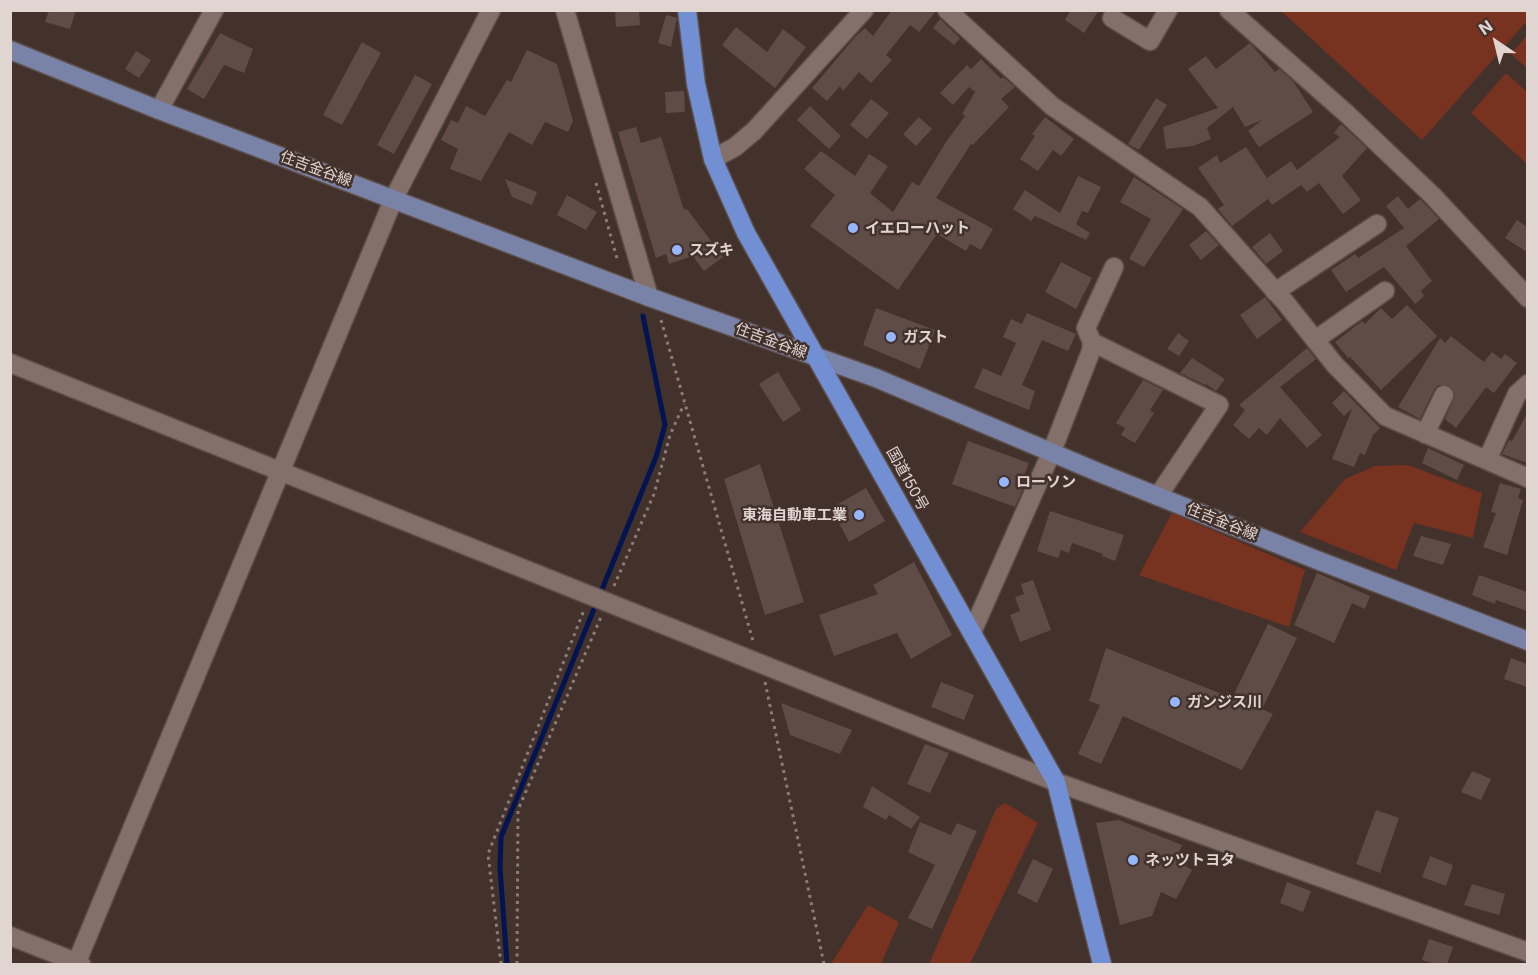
<!DOCTYPE html>
<html>
<head>
<meta charset="utf-8">
<style>
  body { margin:0 }
  #map { position:relative; width:1538px; height:975px; overflow:hidden; background:#43312c; font-family:Inter,sans-serif }
  canvas { display:block }
  .frame { position:absolute; inset:0; border:12px solid #e1d5d2; pointer-events:none }
  .north { position:absolute; left:1466px; top:12px; width:60px; height:60px; -webkit-text-stroke:4px #43312c; paint-order:stroke; rotate:325deg; font-size:16px; font-weight:700; line-height:24px; text-align:center; color:#e1d5d2 }
  .north::after { content:''; display:block; margin:auto; width:21px; height:27px; background:#e1d5d2; clip-path:polygon(50% 0,100% 100%,50% 72%,0 100%) }
</style>
</head>
<body>
<div id="map">
<canvas width="1538" height="975"></canvas>
<div class="frame"></div>
<div class="north">N</div>
</div>
<script>
const ctx = document.querySelector('canvas').getContext('2d');
ctx.lineJoin = 'round';
function paint(path, color) {
  ctx.fillStyle = color;
  ctx.fill(path, 'evenodd');
}
function shape(rows) {
  const path = new Path2D();
  for (const r of rows) {
    path.moveTo(r[0], r[1]);
    for (let i = 2; i < r.length; i += 2) path.lineTo(r[i], r[i + 1]);
  }
  return path;
}
function trace(path, color, width, dash) {
  ctx.strokeStyle = color;
  ctx.lineWidth = width;
  ctx.lineCap = dash ? 'butt' : 'round';
  ctx.setLineDash(dash || []);
  ctx.stroke(path);
}
function label(font, color, halo, rows, align = 'center') {
  ctx.font = font + ' Inter,"Noto Sans JP",sans-serif';
  ctx.lineWidth = 5;
  ctx.setLineDash([]);
  ctx.textBaseline = 'middle';
  ctx.strokeStyle = halo;
  ctx.fillStyle = color;
  for (const [text, x, y, turn = 0] of rows) {
    ctx.save();
    ctx.translate(x, y);
    ctx.rotate((+turn || 0) * Math.PI / 180);
    ctx.textAlign = isNaN(turn) ? turn : align;
    if (halo) ctx.strokeText(text, 0, 0);
    ctx.fillText(text, 0, 0);
    ctx.restore();
  }
}
const green = shape([
  [1527,10,1527,21,1422,140,1281,11],
  [1527,35,1527,68,1511,54],
  [1506,73,1527,92,1527,164,1471,113],
  [1408,465,1482,493,1473,538,1414,523,1396,570,1300,532,1345,479,1375,466],
  [1172,513,1305,570,1289,627,1139,575],
  [1005,803,1038,823,970,964,929,964,996,809],
  [868,905,899,922,881,964,831,964]
]);
const stream = shape([
  [507,964,500,868,501,837,656,457,665,425,643,316]
]);
const building = shape([
  [49,10,76,10,70,29,45,22],
  [615,10,639,10,640,25,616,27],
  [892,10,936,11,919,32,910,25,886,55,892,60,871,83,859,72,843,91,840,86,827,101,812,88,855,37,865,28,873,36],
  [1071,10,1099,10,1084,33,1065,20],
  [666,15,677,18,671,47,658,43],
  [940,19,960,38,954,45,933,28],
  [736,27,767,52,783,29,806,47,775,88,722,45],
  [220,33,253,49,244,73,224,65,204,99,187,89],
  [362,42,381,53,342,125,323,115],
  [1250,43,1275,72,1279,69,1293,81,1313,112,1259,147,1248,131,1262,120,1245,127,1233,107,1207,128,1211,139,1193,146,1166,149,1163,127,1218,108,1188,69,1206,56,1216,69],
  [527,50,557,64,573,121,568,132,545,122,532,145,509,132,481,181,450,169,458,149,441,140,451,120,458,123,466,106,485,116,507,80,511,82],
  [136,51,151,60,139,78,125,69],
  [981,59,1001,79,1003,77,1015,87,1001,99,1009,107,973,145,971,144,936,198,993,229,981,250,970,244,966,251,937,234,898,290,810,226,835,195,804,169,821,151,855,176,869,154,888,166,870,193,893,212,912,182,919,186,946,142,965,116,962,114,975,92,969,87,953,105,940,93,967,65,971,69],
  [415,75,432,84,394,154,377,145],
  [684,91,685,112,666,113,665,92],
  [1156,98,1167,105,1139,150,1128,144],
  [871,99,889,113,867,139,850,125],
  [810,106,841,136,829,149,797,120],
  [919,117,932,129,916,146,903,134],
  [1045,117,1074,139,1061,156,1053,150,1038,171,1020,159,1035,136,1032,134],
  [1341,124,1367,148,1342,176,1361,200,1343,214,1319,183,1307,192,1301,185,1272,205,1268,199,1232,226,1218,209,1224,205,1198,168,1217,155,1220,163,1246,147,1267,178,1291,161,1297,170,1340,137,1334,133],
  [636,127,641,143,661,137,684,210,687,209,723,257,704,271,693,256,669,264,666,254,656,258,618,132],
  [1078,176,1101,187,1088,213,1082,211,1076,224,1090,233,1086,240,1035,216,1031,221,1013,209,1025,190,1060,213],
  [1134,177,1183,209,1144,267,1129,259,1151,219,1120,202],
  [505,179,537,192,532,205,512,197],
  [567,195,597,212,586,230,557,215],
  [1398,196,1408,209,1420,199,1439,219,1406,246,1432,281,1421,291,1424,296,1415,304,1384,267,1346,292,1331,270,1355,254,1358,258,1404,228,1386,206],
  [1517,220,1527,227,1527,252,1505,238],
  [1206,231,1219,245,1201,260,1189,245],
  [1270,233,1283,251,1266,264,1252,247],
  [1061,262,1092,278,1076,309,1045,292],
  [1265,297,1282,320,1257,339,1240,315],
  [1407,305,1437,336,1381,390,1350,357,1348,358,1335,342,1362,321,1365,324,1381,308,1392,319],
  [876,308,935,330,920,369,863,345],
  [1027,313,1076,334,1068,351,1042,340,1022,385,1035,391,1029,410,974,388,983,368,1001,376,1016,343,1003,337,1011,319,1022,324],
  [1178,333,1189,341,1179,356,1167,349],
  [1451,336,1484,362,1492,352,1501,359,1505,354,1517,363,1494,393,1486,387,1456,428,1445,419,1455,395,1448,385,1438,385,1434,390,1420,419,1398,407,1440,338,1445,343],
  [1307,348,1316,359,1280,387,1322,435,1307,448,1280,418,1267,435,1259,428,1249,439,1233,425,1245,410,1239,405],
  [1192,358,1225,379,1216,391,1206,384,1205,385,1180,373],
  [778,372,801,410,783,422,759,384],
  [1143,380,1163,390,1150,410,1154,413,1135,443,1121,435,1125,428,1116,423],
  [1344,391,1380,428,1373,435,1365,455,1360,453,1354,467,1332,459,1352,409,1344,416,1332,403],
  [1527,414,1527,463,1502,454,1509,440,1512,441],
  [968,441,1029,463,1021,483,1025,484,1015,507,952,484],
  [1428,448,1464,465,1457,480,1422,463],
  [760,464,804,602,765,615,724,479],
  [1500,483,1521,489,1518,498,1523,500,1507,555,1483,547,1496,513,1491,512],
  [866,488,885,521,849,542,831,508],
  [1050,511,1124,535,1115,561,1102,556,1103,554,1072,543,1069,553,1061,550,1058,558,1037,551],
  [1421,536,1451,544,1443,565,1413,556],
  [914,562,952,635,911,659,897,633,834,656,819,615,878,594,873,585],
  [1317,573,1370,596,1365,609,1352,603,1334,643,1294,625],
  [1479,575,1527,592,1527,611,1496,600,1495,604,1472,595],
  [1033,580,1051,630,1020,642,1010,615,1020,611,1015,597,1024,594,1021,584],
  [1268,624,1297,638,1262,709,1273,714,1242,770,1123,716,1101,764,1078,754,1100,705,1089,701,1106,648,1232,698],
  [1511,658,1527,664,1527,687,1504,679],
  [941,682,974,695,964,720,931,707],
  [781,703,852,730,840,754,790,735],
  [925,744,949,753,930,793,907,784],
  [1472,771,1491,779,1481,800,1461,792],
  [872,786,920,817,911,829,889,815,886,820,863,807],
  [1376,810,1399,818,1380,873,1356,864],
  [1119,820,1182,845,1176,860,1192,870,1176,899,1161,892,1152,916,1120,925,1096,823],
  [920,822,951,835,957,823,977,831,932,929,908,918,935,865,908,852],
  [1430,856,1453,865,1446,886,1422,877],
  [1033,859,1053,869,1037,903,1017,893],
  [1287,882,1311,891,1303,912,1280,903],
  [1472,884,1505,894,1499,915,1464,905],
  [1429,939,1453,947,1447,964,1435,964,1422,960]
]);
const path = shape([
  [596,183,618,262],
  [661,320,753,641],
  [614,586,654,494,670,435,684,404],
  [765,682,824,964],
  [501,964,488,854,584,610],
  [517,964,518,810,601,617]
]);
const minor = shape([
  [565,10,649,297],
  [947,10,1052,106,1200,207,1285,302,1335,365,1385,416,1528,478],
  [1229,10,1347,114,1432,195,1528,298],
  [1112,18,1150,41,1168,10],
  [159,110,214,10],
  [713,159,735,147,754,131,864,10],
  [1275,292,1377,224],
  [1315,340,1385,291],
  [1092,342,1086,328,1114,267],
  [10,363,1056,782,1528,952],
  [1425,434,1444,395],
  [1487,460,1517,394,1528,384],
  [972,632,1052,451,1091,351,1092,342,1219,405,1158,496],
  [10,936,81,964],
  [76,964,394,198,491,10]
]);
const major = shape([
  [10,50,159,110,649,297,876,378,1100,473,1317,560,1528,641]
]);
const highway = shape([
  [687,10,696,84,713,159,746,233,1056,782,1102,964]
]);
const markers = [
  [853,228,6,"#96b6fd"],
  [677,250,6,"#96b6fd"],
  [891,337,6,"#96b6fd"],
  [1004,482,6,"#96b6fd"],
  [859,515,6,"#96b6fd"],
  [1175,702,6,"#96b6fd"],
  [1133,860,6,"#96b6fd"]
];
const streetNames = [
  ["住吉金谷線",316,169,20],
  ["住吉金谷線",771,341,20],
  ["国道150号",907,479,61],
  ["住吉金谷線",1222,522,22]
];
const poiNames = [
  ["イエローハット",865,228],
  ["スズキ",689,250],
  ["ガスト",903,337],
  ["ローソン",1016,482],
  ["東海自動車工業",847,515,"right"],
  ["ガンジス川",1187,702],
  ["ネッツトヨタ",1145,860]
];
paint(green, '#773220');
trace(stream, '#031453', 5);
paint(building, '#5f4c47');
trace(minor, '#5d4e49', 21);
trace(major, '#5d4e49', 21);
trace(highway, '#5d4e49', 21);
trace(path, '#8d7d79', 3, [3, 4.5]);
trace(minor, '#84706a', 18);
trace(major, '#7983a8', 18);
trace(highway, '#718fd2', 18);
for (const [x, y, r, color] of markers) {
  const dot = new Path2D();
  dot.arc(x, y, r, 0, 2 * Math.PI);
  ctx.fillStyle = color;
  ctx.fill(dot);
  trace(dot, '#43312c', 2);
}
label('15px', '#e1d5d2', '#43312c', streetNames);
label('bold 15px', '#e1d5d2', '#43312c', poiNames, 'left');
</script>
</body>
</html>
